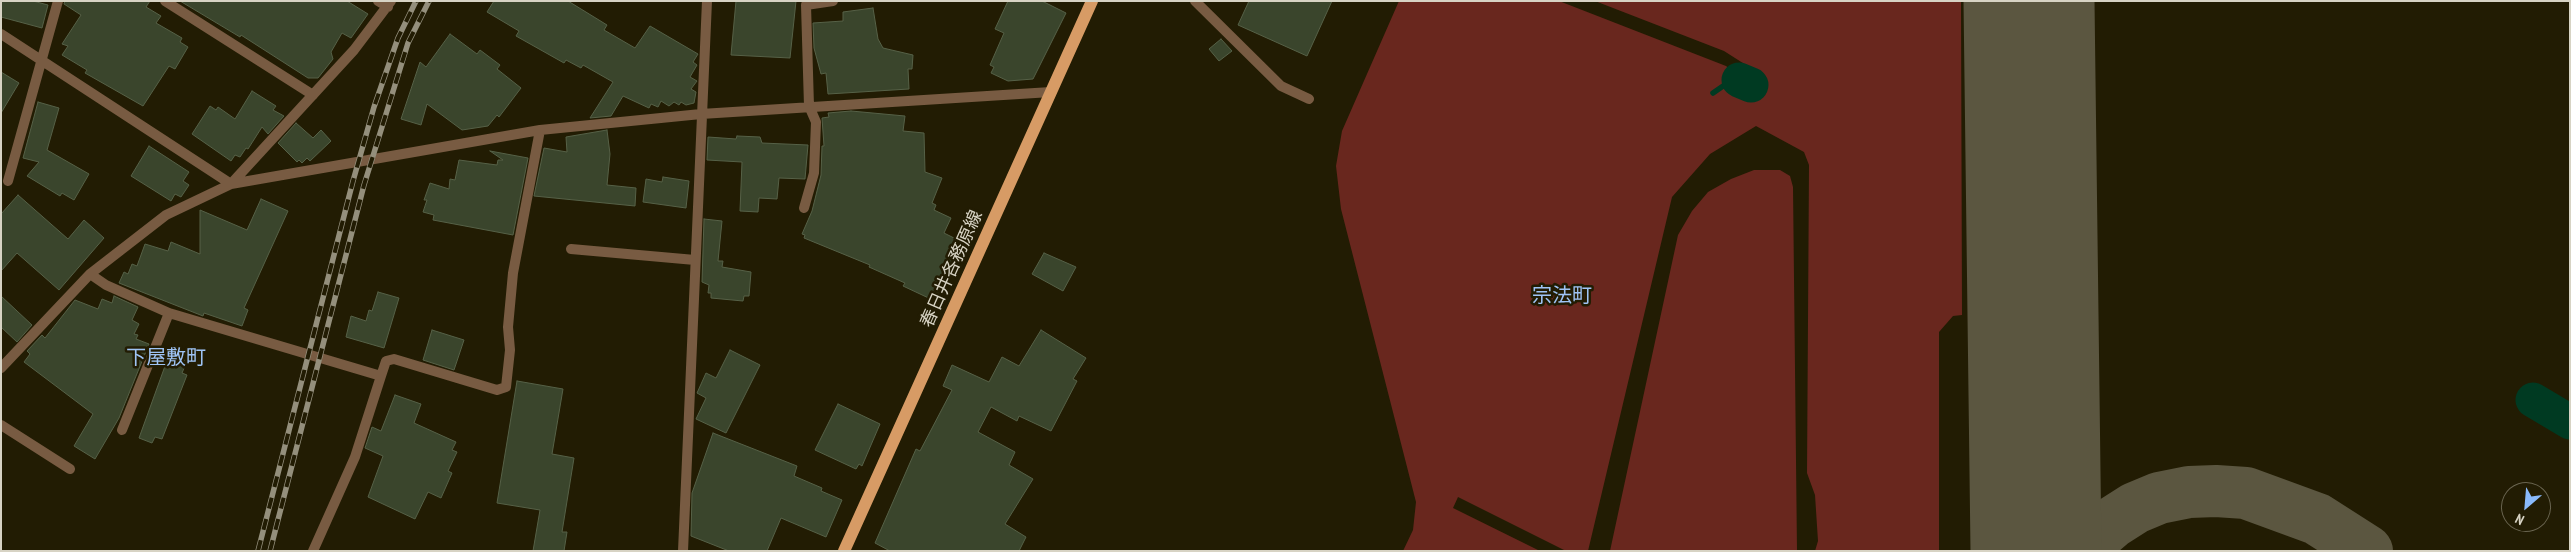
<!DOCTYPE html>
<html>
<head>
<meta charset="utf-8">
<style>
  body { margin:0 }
  #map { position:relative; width:2571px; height:552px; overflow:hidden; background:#221c03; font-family:"PT Sans Narrow",sans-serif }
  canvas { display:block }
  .frame { position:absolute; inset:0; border:2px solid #d7d3c4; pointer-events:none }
  .north { position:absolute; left:2501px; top:482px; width:50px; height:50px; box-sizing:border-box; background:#221c03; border:1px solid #6a6550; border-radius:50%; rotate:207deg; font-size:14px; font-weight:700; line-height:20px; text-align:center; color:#d7d3c4 }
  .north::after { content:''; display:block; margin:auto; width:18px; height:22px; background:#89bafc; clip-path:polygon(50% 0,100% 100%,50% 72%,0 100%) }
</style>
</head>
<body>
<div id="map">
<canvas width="2571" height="552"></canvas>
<div class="frame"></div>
<div class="north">N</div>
</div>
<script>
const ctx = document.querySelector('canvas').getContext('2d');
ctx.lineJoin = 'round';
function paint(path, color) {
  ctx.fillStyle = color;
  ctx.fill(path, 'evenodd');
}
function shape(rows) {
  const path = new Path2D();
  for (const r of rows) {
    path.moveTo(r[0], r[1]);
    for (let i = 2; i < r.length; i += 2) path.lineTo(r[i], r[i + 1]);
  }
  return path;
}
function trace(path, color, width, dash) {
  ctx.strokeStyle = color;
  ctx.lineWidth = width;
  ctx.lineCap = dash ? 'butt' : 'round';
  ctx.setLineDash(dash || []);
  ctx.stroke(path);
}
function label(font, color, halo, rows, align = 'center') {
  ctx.font = font + ' "PT Sans Narrow","Noto Sans JP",sans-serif';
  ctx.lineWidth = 5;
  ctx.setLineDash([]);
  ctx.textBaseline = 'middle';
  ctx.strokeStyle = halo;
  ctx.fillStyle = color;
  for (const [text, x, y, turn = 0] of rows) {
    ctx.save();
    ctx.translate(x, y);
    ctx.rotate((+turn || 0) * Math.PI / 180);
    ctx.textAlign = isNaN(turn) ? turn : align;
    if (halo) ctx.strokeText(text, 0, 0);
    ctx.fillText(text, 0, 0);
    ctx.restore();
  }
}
const green = shape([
  [1399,1,1559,1,1726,66,1739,76,1746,65,1724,51,1595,1,1961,1,1962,315,1953,316,1939,332,1939,551,1815,551,1818,541,1815,495,1807,473,1809,165,1804,152,1756,126,1710,154,1672,197,1588,551,1566,551,1458,497,1453,508,1540,551,1403,551,1413,530,1416,502,1341,209,1336,166,1342,131],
  [1754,170,1780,170,1790,176,1793,187,1797,551,1610,551,1678,235,1692,211,1708,192,1731,179]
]);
const stream = shape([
  [1729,72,1739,80],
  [1713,93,1726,84,1739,80]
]);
const river = shape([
  [1739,80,1751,85],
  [2533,400,2570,422]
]);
const taxiway = shape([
  [2079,551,2113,522,2135,508,2159,498,2189,492,2216,491,2246,493,2317,519,2367,551]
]);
const runway = shape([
  [2029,1,2036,551]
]);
const building = shape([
  [1,1,33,1,48,5,42,28,1,17,1,1],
  [65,1,150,1,146,7,161,16,156,23,182,38,180,42,188,47,175,69,169,66,143,106,85,73,87,70,62,55,68,46,62,44,81,15,64,4,65,1],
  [180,1,347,1,368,14,351,38,342,33,331,52,333,59,318,78,308,78,241,35,240,37,180,1],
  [494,1,568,1,607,25,604,30,635,48,650,26,698,54,693,62,697,65,690,77,697,81,691,89,696,92,694,103,686,105,681,102,679,105,674,102,669,106,661,101,658,107,651,104,649,108,623,96,611,116,590,118,613,82,583,65,581,68,566,60,564,63,516,36,519,31,487,12,494,1],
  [736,1,796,1,790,58,731,55,736,1],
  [1008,1,1042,1,1066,13,1033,79,1008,81,991,73,994,67,990,65,1004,33,995,29,1008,1],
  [1249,1,1332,1,1307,56,1238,25,1249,1],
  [873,8,878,39,883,48,913,55,912,69,908,69,909,89,828,94,826,73,821,74,814,48,813,23,843,21,843,12,873,8],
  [450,34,477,54,480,50,500,65,497,69,521,88,499,117,497,115,488,126,462,130,427,104,421,125,401,119,420,62,426,67,450,34],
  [1221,39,1232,51,1219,61,1209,49,1221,39],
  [1,72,19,83,1,113,1,72],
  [252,91,276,106,273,110,284,116,268,134,262,127,248,149,246,148,240,157,235,155,231,161,192,134,210,106,216,110,218,107,235,119,252,91],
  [38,102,59,108,47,150,89,174,74,200,62,193,60,196,27,176,39,162,23,158,38,102],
  [851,111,905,116,903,131,924,133,925,172,942,178,932,203,936,205,934,210,951,218,944,233,962,242,935,301,903,286,905,283,869,267,870,265,804,238,805,235,802,234,812,211,821,175,822,146,824,146,822,118,829,117,828,113,851,111],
  [296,123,313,138,321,130,331,141,310,161,307,158,302,163,299,160,297,162,278,143,296,123],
  [607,130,610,154,607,185,636,188,635,206,534,196,544,148,567,152,566,137,607,130],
  [737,136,760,137,762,143,808,145,805,179,779,178,777,199,759,198,758,212,740,211,742,162,707,160,708,137,736,139,737,136],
  [149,146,189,172,183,181,189,185,181,197,175,194,171,201,131,176,149,146],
  [490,151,528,158,513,235,433,220,434,215,423,212,427,200,424,200,430,183,449,189,450,179,455,180,459,160,497,165,498,160,503,160,490,151],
  [663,177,689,181,686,208,643,202,646,179,662,182,663,177],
  [18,195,68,239,84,220,104,238,59,290,17,253,1,271,1,214,18,195],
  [261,199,288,211,244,308,248,310,242,326,204,313,203,316,119,283,124,272,128,274,132,264,137,266,145,244,168,251,171,242,200,254,200,210,247,230,261,199],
  [704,219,722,221,718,261,723,261,722,267,751,272,749,296,744,296,743,301,711,298,711,293,708,293,709,285,702,282,704,219],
  [1044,253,1076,267,1063,291,1032,274,1044,253],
  [378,292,399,298,384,348,346,337,351,316,366,321,369,310,372,311,378,292],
  [1,296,32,325,17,342,1,327,1,296],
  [114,296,138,307,132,320,139,324,134,334,138,335,136,339,149,344,119,418,95,459,74,446,93,414,24,362,30,354,27,351,42,335,45,338,75,300,98,309,102,299,112,303,114,296],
  [432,330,464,340,454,370,423,360,432,330],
  [1041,330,1086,358,1073,379,1077,381,1051,431,1019,416,1017,421,991,407,978,432,1015,452,1009,465,1033,479,1005,524,1026,537,1019,551,890,551,875,543,916,449,920,451,952,390,943,386,952,365,989,382,1002,357,1019,366,1041,330],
  [730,350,760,365,726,433,696,419,706,398,697,393,706,373,716,378,730,350],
  [169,355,187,361,182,373,187,375,162,439,155,437,152,443,139,438,169,355],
  [517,381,563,389,552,454,574,458,562,532,567,532,564,551,533,551,540,510,497,503,517,381],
  [395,395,421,404,414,423,456,442,452,450,457,452,448,471,452,473,441,498,428,492,415,519,368,497,383,456,365,448,372,427,381,431,395,395],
  [838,404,880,424,862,466,859,464,856,469,815,450,838,404],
  [713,433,797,466,794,476,822,488,821,491,842,500,826,537,781,518,767,551,729,551,691,536,692,493,713,433]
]);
const street = shape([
  [165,1,313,95],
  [378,1,388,7],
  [1195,1,1281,86,1309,99],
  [1,34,231,184,540,130,701,114,1051,92],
  [8,181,58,1],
  [804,208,814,173,816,122,809,106,806,5,833,1],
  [571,249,695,260],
  [90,274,106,285,169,313,381,376,386,361,394,359,497,390,506,387,510,350,508,327,513,273,540,130],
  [1,368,90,274,166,215,231,184,354,50,391,1],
  [1,425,70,469],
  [122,430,169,313],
  [313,551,355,457,381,376],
  [683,551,707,1]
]);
const primary = shape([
  [844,551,1092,1]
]);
const rail = shape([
  [258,551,353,181,374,107,398,38,416,1],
  [270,551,364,185,408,43,429,1]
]);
const streetNames = [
  ["春日井各務原線",952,269,-66]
];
const quarterNames = [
  ["宗法町",1562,296],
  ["下屋敷町",166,358]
];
paint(green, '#69271e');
trace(stream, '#003a22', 5.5);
trace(river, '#003a22', 35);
trace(taxiway, '#5b5640', 52);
trace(runway, '#5b5640', 131);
paint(building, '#3a452c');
trace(building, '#566147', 1);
trace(street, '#785b42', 10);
trace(primary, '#d79b65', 12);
trace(rail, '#948f7c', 5.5);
trace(rail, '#221c03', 4, [11]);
label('18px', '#d7d3c4', '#221c03', streetNames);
label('20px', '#9fc4f5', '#221c03', quarterNames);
</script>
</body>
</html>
